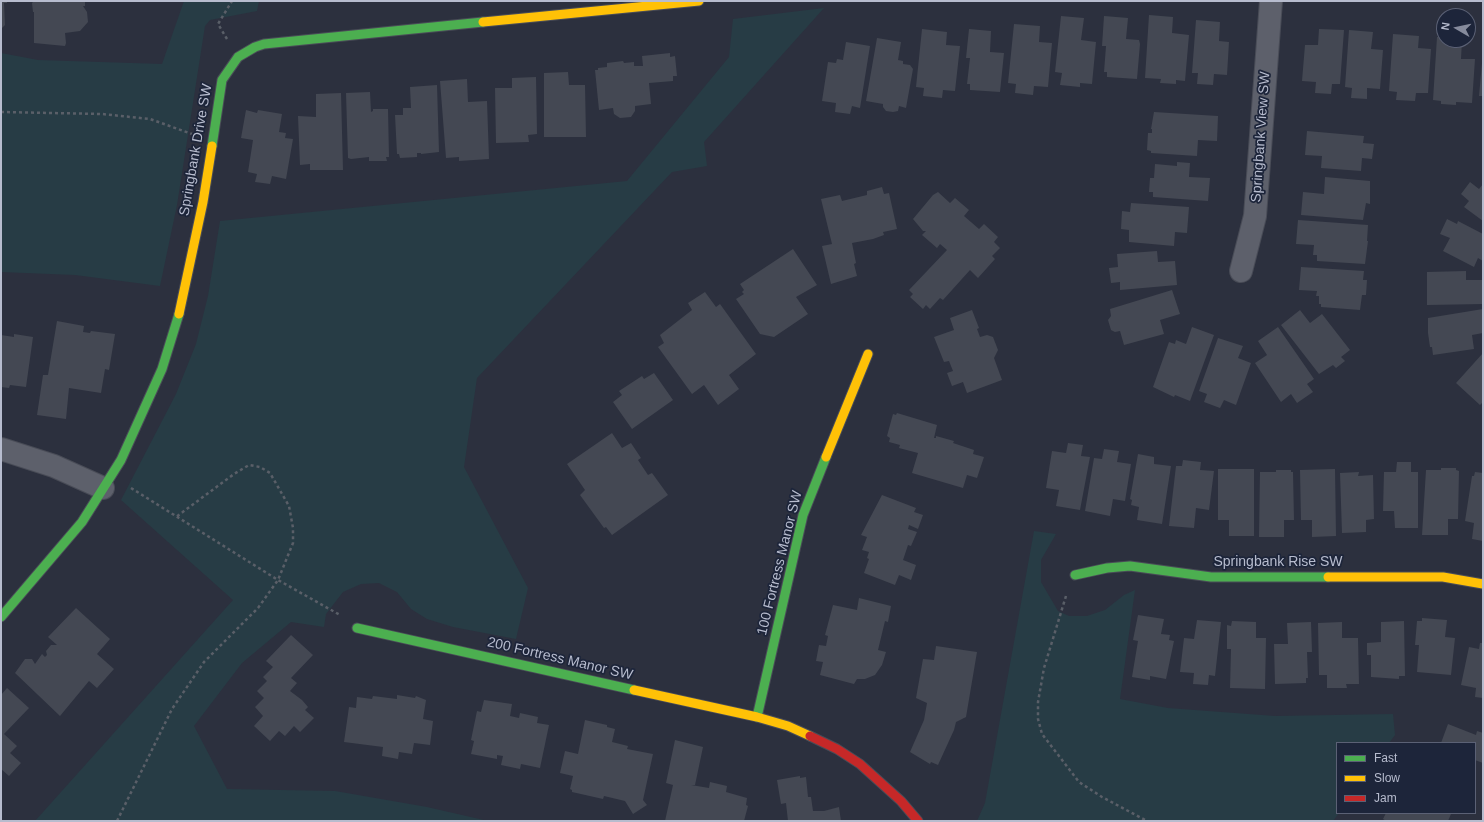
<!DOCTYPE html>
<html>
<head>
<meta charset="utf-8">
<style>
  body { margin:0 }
  #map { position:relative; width:1484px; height:822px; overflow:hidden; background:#2c303e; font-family:Helvetica,sans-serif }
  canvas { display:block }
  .frame { position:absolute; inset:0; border:2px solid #b7bcce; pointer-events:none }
  .legend { position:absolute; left:1336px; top:742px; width:140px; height:72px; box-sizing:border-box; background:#1d253a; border:1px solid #5b6175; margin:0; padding:5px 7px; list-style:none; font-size:12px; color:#b7bcce }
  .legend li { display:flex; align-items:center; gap:8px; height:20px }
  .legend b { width:20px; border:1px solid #5b6175 }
  .north { position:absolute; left:1436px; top:8px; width:40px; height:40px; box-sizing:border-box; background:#1d253a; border:1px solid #5b6175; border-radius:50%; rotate:279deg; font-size:11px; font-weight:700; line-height:16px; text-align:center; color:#b7bcce }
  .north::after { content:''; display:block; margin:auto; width:14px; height:18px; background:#868b9c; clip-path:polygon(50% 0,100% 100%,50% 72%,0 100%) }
</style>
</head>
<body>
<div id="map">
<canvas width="1484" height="822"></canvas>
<div class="frame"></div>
<ul class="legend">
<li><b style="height:5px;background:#4caf50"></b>Fast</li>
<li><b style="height:5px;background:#ffc107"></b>Slow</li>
<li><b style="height:5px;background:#c62828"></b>Jam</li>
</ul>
<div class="north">N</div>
</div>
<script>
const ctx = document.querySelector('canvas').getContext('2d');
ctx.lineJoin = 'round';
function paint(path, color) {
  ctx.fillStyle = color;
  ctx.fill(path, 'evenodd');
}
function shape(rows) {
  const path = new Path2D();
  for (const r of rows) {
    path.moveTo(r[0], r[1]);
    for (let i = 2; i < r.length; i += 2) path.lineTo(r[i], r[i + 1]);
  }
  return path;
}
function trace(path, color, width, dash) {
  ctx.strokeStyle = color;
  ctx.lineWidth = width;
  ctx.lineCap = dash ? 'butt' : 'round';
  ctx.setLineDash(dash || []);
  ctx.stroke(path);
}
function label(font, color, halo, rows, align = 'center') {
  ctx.font = font + ' Helvetica,sans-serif';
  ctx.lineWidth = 3.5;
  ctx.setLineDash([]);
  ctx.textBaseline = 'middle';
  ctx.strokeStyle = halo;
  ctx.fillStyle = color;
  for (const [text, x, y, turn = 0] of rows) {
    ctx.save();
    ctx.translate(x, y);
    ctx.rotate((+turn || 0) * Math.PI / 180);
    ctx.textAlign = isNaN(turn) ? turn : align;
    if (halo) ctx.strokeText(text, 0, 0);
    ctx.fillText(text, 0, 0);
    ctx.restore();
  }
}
const green = shape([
  [184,1,259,1,257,11,210,20,205,26,177,205,160,286,75,275,1,272,1,53,38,60,162,64],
  [824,8,704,142,707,166,672,172,477,378,464,467,528,588,516,639,453,627,427,619,411,609,397,592,379,583,361,584,343,592,326,614,324,627,291,622,242,663,194,726,227,789,335,791,427,807,488,821,35,821,233,600,121,500,176,394,196,344,208,296,220,221,627,181,729,57,733,19],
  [1034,531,1056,534,1041,560,1041,582,1058,611,1069,616,1087,616,1105,610,1124,595,1135,590,1120,699,1168,708,1275,716,1393,714,1395,735,1389,743,1337,743,1337,813,1339,813,1333,821,977,821,985,803]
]);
const building = shape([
  [1,1,7,1,7,3,4,3,5,25,1,29],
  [34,1,85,1,85,6,83,6,87,12,88,22,80,31,65,33,66,43,65,46,34,43,34,12,33,12,32,3],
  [1149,15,1173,17,1172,33,1189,35,1185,81,1176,80,1176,84,1160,83,1161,79,1145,78],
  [1061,16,1084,18,1081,40,1096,42,1092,84,1080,83,1080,87,1060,85,1062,73,1055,72],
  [1104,16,1128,18,1126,39,1139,40,1140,44,1137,79,1107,77,1107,72,1104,72,1106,46,1102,46],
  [1196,20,1220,22,1219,41,1229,42,1227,75,1214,74,1213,85,1197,84,1198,73,1192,73],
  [1014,24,1040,26,1039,42,1052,43,1048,87,1034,86,1033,95,1015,93,1016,84,1008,83],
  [922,29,947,32,946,45,960,46,955,91,943,90,942,98,923,96,924,88,916,87],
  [969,29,991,31,990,52,1004,53,1000,92,970,90,970,84,967,84,970,58,966,58],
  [1319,29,1344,30,1340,84,1332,84,1331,94,1315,93,1316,82,1302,81,1305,45,1318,45],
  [1349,30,1373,32,1371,49,1383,50,1380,89,1367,88,1367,99,1351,98,1352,88,1345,87],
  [1393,34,1419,36,1418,48,1431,49,1428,93,1416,93,1415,101,1396,100,1397,92,1389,91],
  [1437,37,1444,37,1444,40,1462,40,1461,59,1475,59,1472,103,1456,102,1456,105,1441,104,1441,101,1433,100],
  [877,38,901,42,898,60,903,61,903,64,910,65,913,69,906,108,899,106,898,111,893,112,886,111,883,107,883,104,866,101],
  [846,42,870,46,860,108,852,106,850,114,835,112,836,103,822,101,828,62,836,63,837,59,843,60],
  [670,53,670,57,675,56,677,76,673,76,673,81,649,83,651,104,635,106,635,111,631,117,620,118,614,114,613,108,599,110,595,70,598,70,598,68,607,67,607,63,623,61,624,63,634,62,634,66,643,66,642,56],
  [1482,63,1483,63,1483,96,1479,96],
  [568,72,569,85,585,85,586,137,544,137,544,73],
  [536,77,537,134,528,135,529,142,496,143,495,88,512,88,512,78],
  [467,79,468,102,487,101,489,159,459,161,459,157,446,158,440,81],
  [437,85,439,152,421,154,421,153,417,153,417,157,400,158,399,154,397,154,395,115,403,115,403,108,411,108,410,87],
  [370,92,371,112,373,111,373,109,388,109,389,157,386,157,387,161,369,161,369,157,351,159,348,158,346,93],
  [341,93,343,170,310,170,310,164,300,165,298,116,316,117,316,94],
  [246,110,257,113,258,110,282,114,279,132,286,133,285,138,293,139,286,179,272,176,270,184,255,182,257,174,248,172,253,140,241,138],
  [1154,112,1218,116,1217,141,1198,140,1197,156,1151,153,1151,151,1147,150,1148,133,1152,133,1152,129,1151,129],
  [1307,131,1364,136,1363,143,1374,144,1372,159,1362,158,1361,171,1321,168,1322,156,1305,155],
  [1177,162,1190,163,1189,177,1210,178,1208,201,1153,197,1153,192,1149,192,1150,178,1154,178,1155,164,1177,166],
  [1325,177,1370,181,1370,204,1366,203,1363,220,1301,215,1303,192,1324,194],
  [1470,182,1479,189,1483,184,1483,221,1464,207,1469,201,1461,194],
  [882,187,884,194,889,193,897,229,883,232,884,235,873,239,852,243,856,263,854,264,857,276,831,284,822,246,832,244,821,199,840,195,842,201,867,195,867,191],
  [938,192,950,203,955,198,969,210,964,216,979,229,984,224,998,237,994,242,1000,248,992,256,995,259,978,278,970,270,943,300,940,298,930,309,926,305,923,309,910,297,913,294,909,290,947,250,940,244,937,248,922,235,926,231,923,231,913,219,933,195],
  [1131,203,1189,207,1187,233,1175,232,1174,246,1129,242,1129,230,1121,229,1122,211,1130,212],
  [1447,219,1457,224,1458,221,1483,234,1483,261,1478,258,1474,267,1443,251,1450,238,1440,234],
  [1298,220,1368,225,1367,241,1368,241,1365,264,1317,261,1317,255,1313,255,1314,245,1296,244],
  [793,249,817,285,796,297,808,314,774,337,760,334,736,299,744,294,742,292,744,290,740,284],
  [1157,251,1158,262,1175,261,1177,285,1120,290,1120,282,1111,283,1109,268,1118,267,1117,254],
  [1301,267,1364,271,1363,280,1367,280,1366,295,1362,295,1360,310,1321,307,1321,304,1319,304,1319,296,1316,296,1317,291,1299,290],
  [1466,271,1466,280,1483,280,1483,304,1427,305,1427,272],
  [1172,290,1180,314,1160,320,1164,334,1124,345,1120,331,1115,332,1111,330,1108,320,1111,316,1110,309],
  [705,292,716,307,720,304,756,354,729,375,739,389,718,405,704,385,692,394,658,347,664,343,660,335,692,310,688,303],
  [1483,309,1483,333,1472,335,1474,349,1433,355,1432,347,1430,347,1428,333,1428,318],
  [972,310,979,328,977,329,980,337,987,335,993,337,998,350,994,358,1002,380,967,393,963,382,952,386,947,373,953,371,949,361,944,362,934,337,954,330,950,318],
  [1300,310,1310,323,1322,314,1350,350,1341,357,1345,361,1336,368,1333,365,1319,374,1281,325],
  [57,321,84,326,83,332,90,333,91,331,115,334,109,370,105,369,101,393,69,388,66,419,37,415,43,375,48,375],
  [1192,327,1214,335,1190,401,1175,395,1174,397,1153,387,1169,342,1175,344,1176,340,1186,344],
  [1278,327,1314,379,1307,384,1313,392,1297,403,1291,394,1281,402,1255,363,1267,355,1258,341],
  [14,334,33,337,26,387,10,385,9,388,1,387,1,335,14,337],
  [1218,338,1243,346,1238,358,1251,363,1236,405,1224,400,1220,408,1204,402,1207,394,1199,391],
  [1483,353,1483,402,1480,405,1456,383],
  [654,373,673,400,632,429,613,402,622,395,619,391,642,376,644,379],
  [897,413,937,425,934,438,936,438,936,436,954,441,953,443,974,450,973,454,984,457,977,478,967,475,963,488,912,473,918,453,899,448,900,445,889,442,890,438,887,436,893,414,896,415],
  [612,433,622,448,631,443,641,458,638,460,648,475,652,473,668,495,612,535,606,527,604,528,580,495,585,490,567,464],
  [1068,443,1083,445,1081,456,1090,457,1080,510,1056,506,1059,490,1046,488,1052,451,1066,453],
  [1104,449,1119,451,1117,462,1131,464,1125,501,1113,499,1110,516,1085,511,1094,458,1102,459],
  [1138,454,1154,457,1154,464,1171,466,1162,524,1137,520,1139,507,1131,505,1132,500,1130,499],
  [1183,460,1201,462,1200,470,1214,471,1209,510,1196,508,1194,528,1169,526,1176,466,1182,466],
  [1397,462,1411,462,1411,472,1418,472,1418,528,1395,528,1394,511,1383,511,1384,472,1396,472],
  [1441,468,1456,468,1456,470,1459,471,1458,519,1448,519,1448,535,1422,535,1426,470,1441,470],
  [1218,469,1254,469,1254,536,1229,536,1229,520,1218,520],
  [1335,469,1336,536,1312,537,1312,520,1301,520,1300,470],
  [1276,470,1291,470,1291,472,1293,472,1294,520,1284,520,1284,537,1259,537,1260,472,1276,472],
  [1359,472,1358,476,1373,475,1374,519,1366,520,1366,532,1342,533,1340,473],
  [1475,472,1483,473,1483,541,1472,539,1474,523,1465,521,1472,476,1474,476],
  [882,495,916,508,914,512,923,515,918,529,909,525,908,529,917,532,911,546,908,545,903,560,916,565,911,580,899,575,895,585,864,573,869,559,867,558,869,552,862,550,867,537,861,535],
  [859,598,891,606,888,622,885,621,878,650,886,652,882,665,875,675,865,679,857,679,854,684,820,675,823,662,816,661,819,645,826,646,828,636,825,635,833,605,857,610],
  [76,608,110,639,97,654,114,669,97,688,89,681,60,716,15,673,25,659,32,659,35,664,42,654,45,657,47,655,46,651,51,645,57,645,48,637],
  [1138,615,1164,619,1161,634,1170,635,1169,640,1174,641,1166,679,1150,676,1150,680,1132,677,1138,641,1133,640],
  [1422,618,1447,620,1445,637,1455,638,1451,675,1417,672,1419,645,1415,645,1417,621,1422,621],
  [1197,620,1221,622,1215,676,1209,675,1208,685,1193,684,1194,673,1180,672,1184,638,1194,639],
  [1232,621,1256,622,1256,638,1266,638,1265,689,1230,688,1231,649,1227,649,1227,625,1231,626],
  [1404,621,1405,676,1399,676,1399,679,1371,677,1371,655,1367,655,1367,643,1381,642,1381,622],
  [1311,622,1312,652,1307,652,1308,678,1306,678,1306,683,1275,684,1274,644,1288,644,1287,623],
  [1342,622,1342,638,1358,638,1359,684,1346,684,1347,688,1327,688,1327,675,1319,675,1318,623],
  [291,635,313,655,291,678,297,683,290,691,302,700,308,707,305,710,314,718,300,732,294,726,285,736,279,731,270,741,254,726,263,716,255,707,264,698,257,691,267,681,263,677,273,667,266,661],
  [1480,643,1483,643,1483,698,1475,697,1476,688,1461,685,1469,647,1479,649],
  [936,646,977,652,966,717,956,722,954,730,938,765,931,762,930,764,910,752,924,720,927,703,916,698,923,659,934,660],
  [7,688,29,708,4,734,17,746,10,753,21,763,9,776,1,769,1,695],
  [397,695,415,698,416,696,426,700,423,719,433,721,430,745,414,743,412,754,399,752,398,759,382,756,383,747,344,742,349,707,356,708,357,697,372,699,373,696,397,699],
  [484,700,512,704,510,716,519,718,520,713,538,717,537,723,549,725,540,768,521,764,520,769,501,765,503,756,497,755,497,759,471,754,474,741,471,740,477,711,481,712],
  [585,720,607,725,607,727,615,729,612,742,628,746,627,749,653,754,643,800,647,805,633,814,625,801,604,796,603,799,572,792,572,790,570,789,573,776,560,773,565,751,578,754],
  [1448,724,1476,735,1477,731,1483,733,1483,763,1475,760,1475,743,1441,743],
  [675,740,703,747,695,785,691,785,709,788,710,782,727,786,726,792,747,798,746,805,748,806,744,821,665,821,673,785,666,783],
  [800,776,800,778,806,777,808,797,811,797,813,811,824,811,839,807,841,821,788,821,786,803,781,804,777,780],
  [1386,813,1450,813,1451,814,1448,821,1386,821,1383,819]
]);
const path = shape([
  [227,39,218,24,232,1],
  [1,112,102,114,150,119,192,134],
  [131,488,278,580,340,615],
  [1066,596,1044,668,1038,702,1038,719,1042,734,1079,782,1102,797,1147,821],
  [117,821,172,709,204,662,258,608,278,580,293,543,293,528,289,506,270,473,260,467,249,465,234,474,176,517]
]);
const street = shape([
  [1241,271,1255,216,1271,1],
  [1,449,54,466,103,488]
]);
const fast = shape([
  [212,146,222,80,238,57,255,47,264,44,483,22],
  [1075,575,1107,568,1130,566,1211,577,1328,577],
  [1,617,82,522,121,460,162,369,179,314],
  [357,628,634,690],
  [757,717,803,515,826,457]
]);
const slow = shape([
  [483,22,699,1],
  [179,314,203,202,212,146],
  [826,457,868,354],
  [1328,577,1443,577,1483,584],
  [634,690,757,717,788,726,810,736]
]);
const jam = shape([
  [810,736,837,749,860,764,901,801,918,821]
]);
const streetNames = [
  ["Springbank View SW",1261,137,-86],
  ["Springbank Drive SW",196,150,-80],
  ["Springbank Rise SW",1278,562],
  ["100 Fortress Manor SW",780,563,-76],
  ["200 Fortress Manor SW",560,659,13]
];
paint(green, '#273c45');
paint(building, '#444853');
trace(street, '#494c57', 24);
trace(fast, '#494c57', 11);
trace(slow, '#494c57', 11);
trace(jam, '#494c57', 11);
trace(path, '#5a5f68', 2.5, [3, 3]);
trace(street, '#5d606b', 22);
trace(fast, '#4caf50', 9);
trace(slow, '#ffc107', 9);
trace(jam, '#c62828', 9);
label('14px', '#b7bcce', '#1d253a', streetNames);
</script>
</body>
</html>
